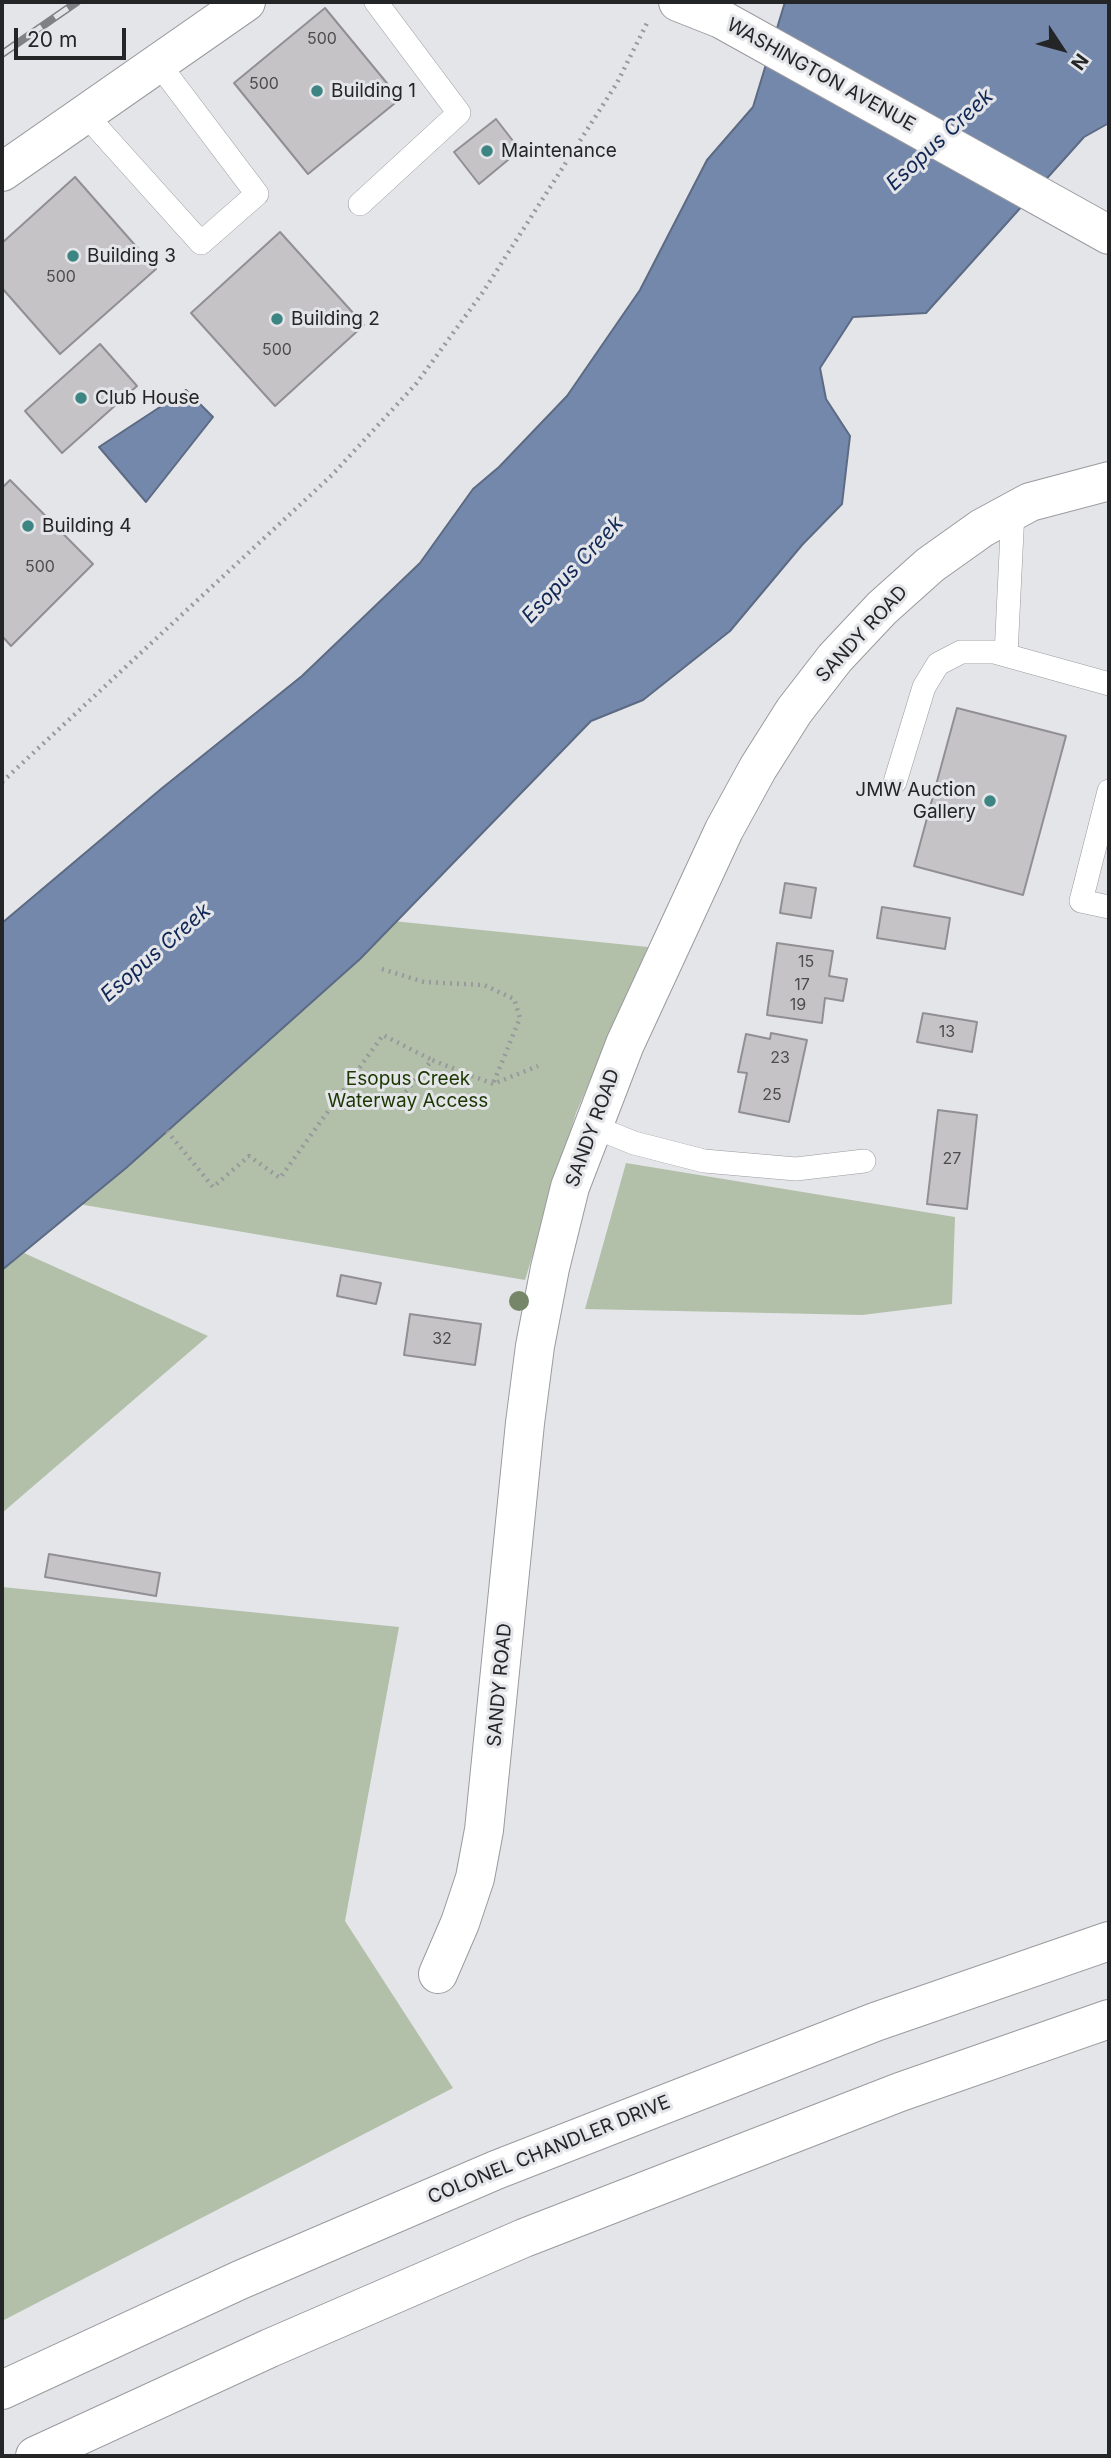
<!DOCTYPE html>
<html>
<head>
<meta charset="utf-8">
<style>
  body { margin:0 }
  #map { position:relative; width:1111px; height:2458px; overflow:hidden; background:#e4e5e9; font-family:Inter,sans-serif }
  canvas { display:block }
  .frame { position:absolute; inset:0; border:4px solid #242526; pointer-events:none }
  .north { position:absolute; left:1027px; top:14px; width:70px; height:70px; -webkit-text-stroke:5px #e4e5e9; paint-order:stroke; rotate:126deg; font-size:19px; font-weight:700; line-height:28px; text-align:center; color:#242526 }
  .north::after { content:''; display:block; margin:auto; width:24px; height:32px; background:#242526; clip-path:polygon(50% 0,100% 100%,50% 72%,0 100%) }
  .scale { position:absolute; left:14px; top:28px; width:112px; height:32px; box-sizing:border-box; border:4px solid #242526; border-top:0; padding-left:9px; font-size:21px; line-height:24px; white-space:nowrap; color:#242526; -webkit-text-stroke:5px #e4e5e9; paint-order:stroke }
</style>
</head>
<body>
<div id="map">
<canvas width="1111" height="2458"></canvas>
<div class="frame"></div>
<div class="north">N</div>
<div class="scale">20 m</div>
</div>
<script>
const ctx = document.querySelector('canvas').getContext('2d');
ctx.lineJoin = 'round';
function paint(path, color) {
  ctx.fillStyle = color;
  ctx.fill(path, 'evenodd');
}
function shape(rows) {
  const path = new Path2D();
  for (const r of rows) {
    path.moveTo(r[0], r[1]);
    for (let i = 2; i < r.length; i += 2) path.lineTo(r[i], r[i + 1]);
  }
  return path;
}
function trace(path, color, width, dash) {
  ctx.strokeStyle = color;
  ctx.lineWidth = width;
  ctx.lineCap = dash ? 'butt' : 'round';
  ctx.setLineDash(dash || []);
  ctx.stroke(path);
}
function label(font, color, halo, rows, align = 'center') {
  ctx.font = font + ' Inter,sans-serif';
  ctx.lineWidth = 6;
  ctx.setLineDash([]);
  ctx.textBaseline = 'middle';
  ctx.strokeStyle = halo;
  ctx.fillStyle = color;
  for (const [text, x, y, turn = 0] of rows) {
    ctx.save();
    ctx.translate(x, y);
    ctx.rotate((+turn || 0) * Math.PI / 180);
    ctx.textAlign = isNaN(turn) ? turn : align;
    if (halo) ctx.strokeText(text, 0, 0);
    ctx.fillText(text, 0, 0);
    ctx.restore();
  }
}
const green = shape([
  [246,906,648,947,576,1113,525,1280,2,1191],
  [626,1163,955,1217,952,1304,862,1315,585,1309],
  [24,1253,208,1336,2,1513,2,1270],
  [2,1587,399,1627,345,1921,453,2088,2,2321]
]);
const water = shape([
  [785,2,1109,2,1109,123,1084,137,926,313,853,317,820,368,826,399,850,436,842,504,802,545,730,631,643,700,591,721,360,959,126,1168,2,1270,2,923,161,789,302,676,420,563,473,489,499,467,567,396,640,290,707,160,753,107,785,2],
  [186,390,213,417,146,502,99,447,186,390]
]);
const building = shape([
  [325,8,400,99,308,174,234,83,325,8],
  [496,119,520,150,479,184,454,152,496,119],
  [75,177,156,269,60,354,2,288,2,243,75,177],
  [280,232,364,325,275,406,191,313,280,232],
  [100,344,137,386,62,453,25,411,100,344],
  [10,480,93,564,11,646,2,636,2,488,10,480],
  [957,708,1066,736,1023,895,914,866,957,708],
  [785,883,816,888,811,918,780,913,785,883],
  [882,907,950,918,945,949,877,938,882,907],
  [777,943,833,951,829,976,847,979,843,1001,825,998,822,1023,767,1015,777,943],
  [923,1013,977,1022,972,1052,917,1042,923,1013],
  [771,1033,807,1040,789,1122,739,1112,747,1073,738,1072,746,1034,770,1039,771,1033],
  [938,1110,977,1115,967,1209,927,1204,938,1110],
  [341,1275,381,1283,376,1304,337,1296,341,1275],
  [410,1314,481,1324,475,1365,404,1355,410,1314],
  [49,1554,160,1573,156,1596,45,1577,49,1554]
]);
const path = shape([
  [2,782,332,475,416,384,483,292,617,83,647,23],
  [382,969,424,982,484,985,514,999,520,1018,493,1084],
  [392,1108,432,1060,493,1084,538,1066],
  [167,1131,213,1187,249,1156,280,1178,383,1035,432,1060]
]);
const service = shape([
  [85,114,201,243,257,194,158,63],
  [360,204,459,113,376,2],
  [1006,655,1013,511],
  [895,782,924,687,938,664,961,652,994,652,1109,684],
  [1109,791,1081,901,1109,907],
  [592,1126,634,1143,704,1161,796,1169,864,1161]
]);
const minor = shape([
  [2,172,246,2],
  [438,1974,460,1923,475,1878,484,1830,525,1423,535,1346,550,1268,570,1187,625,1044,724,830,758,768,794,711,835,658,882,608,930,565,982,528,1030,502,1109,481]
]);
const secondary = shape([
  [678,2,721,19,1109,235]
]);
const trunk = shape([
  [2,2390,240,2280,496,2170,875,2022,1109,1941],
  [35,2456,270,2348,524,2238,900,2092,1109,2019]
]);
const rail = shape([
  [2,54,77,2]
]);
const trees = [
  [519,1301]
];
const markers = [
  [317,91,7,"#3d8582"],
  [487,151,7,"#3d8582"],
  [73,256,7,"#3d8582"],
  [277,319,7,"#3d8582"],
  [81,398,7,"#3d8582"],
  [28,526,7,"#3d8582"],
  [990,801,7,"#3d8582"]
];
const numberNames = [
  ["500",322,39],
  ["500",264,84],
  ["500",61,277],
  ["500",277,350],
  ["500",40,567],
  ["15",806,962],
  ["17",802,985],
  ["19",798,1005],
  ["13",947,1032],
  ["23",780,1058],
  ["25",772,1095],
  ["27",952,1159],
  ["32",442,1339]
];
const streetNames = [
  ["WASHINGTON AVENUE",821,75,29],
  ["SANDY ROAD",862,634,-47],
  ["SANDY ROAD",593,1128,-70],
  ["SANDY ROAD",500,1685,-85],
  ["COLONEL CHANDLER DRIVE",549,2150,-22]
];
const poiNames = [
  ["Building 1",331,91],
  ["Maintenance",501,151],
  ["Building 3",87,256],
  ["Building 2",291,319],
  ["Club House",95,398],
  ["Building 4",42,526],
  ["JMW Auction",976,790,"right"],
  ["Gallery",976,812,"right"]
];
const parkNames = [
  ["Esopus Creek",408,1079],
  ["Waterway Access",408,1101]
];
const waterNames = [
  ["Esopus Creek",940,140,-43],
  ["Esopus Creek",573,570,-47],
  ["Esopus Creek",156,953,-41]
];
paint(green, '#b2c0a9');
paint(water, '#7488ab');
trace(water, '#5c6a83', 2);
paint(building, '#c6c3c6');
trace(building, '#928f93', 2);
trace(service, '#9a9a9f', 24);
trace(minor, '#9a9a9f', 40);
trace(secondary, '#9a9a9f', 40);
trace(trunk, '#9a9a9f', 40);
trace(path, '#98999c', 4.5, [2, 5]);
trace(service, '#fff', 23);
trace(minor, '#fff', 38);
trace(secondary, '#fff', 38);
trace(trunk, '#fff', 38);
trace(rail, '#808184', 8);
trace(rail, '#e4e5e9', 5, [16]);
ctx.fillStyle = '#768669';
for (const [x, y] of trees) {
  ctx.beginPath();
  ctx.arc(x, y, 10, 0, 2 * Math.PI);
  ctx.fill();
}
for (const [x, y, r, color] of markers) {
  const dot = new Path2D();
  dot.arc(x, y, r, 0, 2 * Math.PI);
  ctx.fillStyle = color;
  ctx.fill(dot);
  trace(dot, '#e4e5e9', 2.5);
}
label('16px', '#4c4c4e', null, numberNames);
label('19px', '#242526', '#e4e5e9', streetNames);
label('19px', '#242526', '#e4e5e9', poiNames, 'left');
label('19px', '#1c3800', '#e4e5e9', parkNames);
label('italic 21px', '#102755', '#e4e5e9', waterNames);
</script>
</body>
</html>
